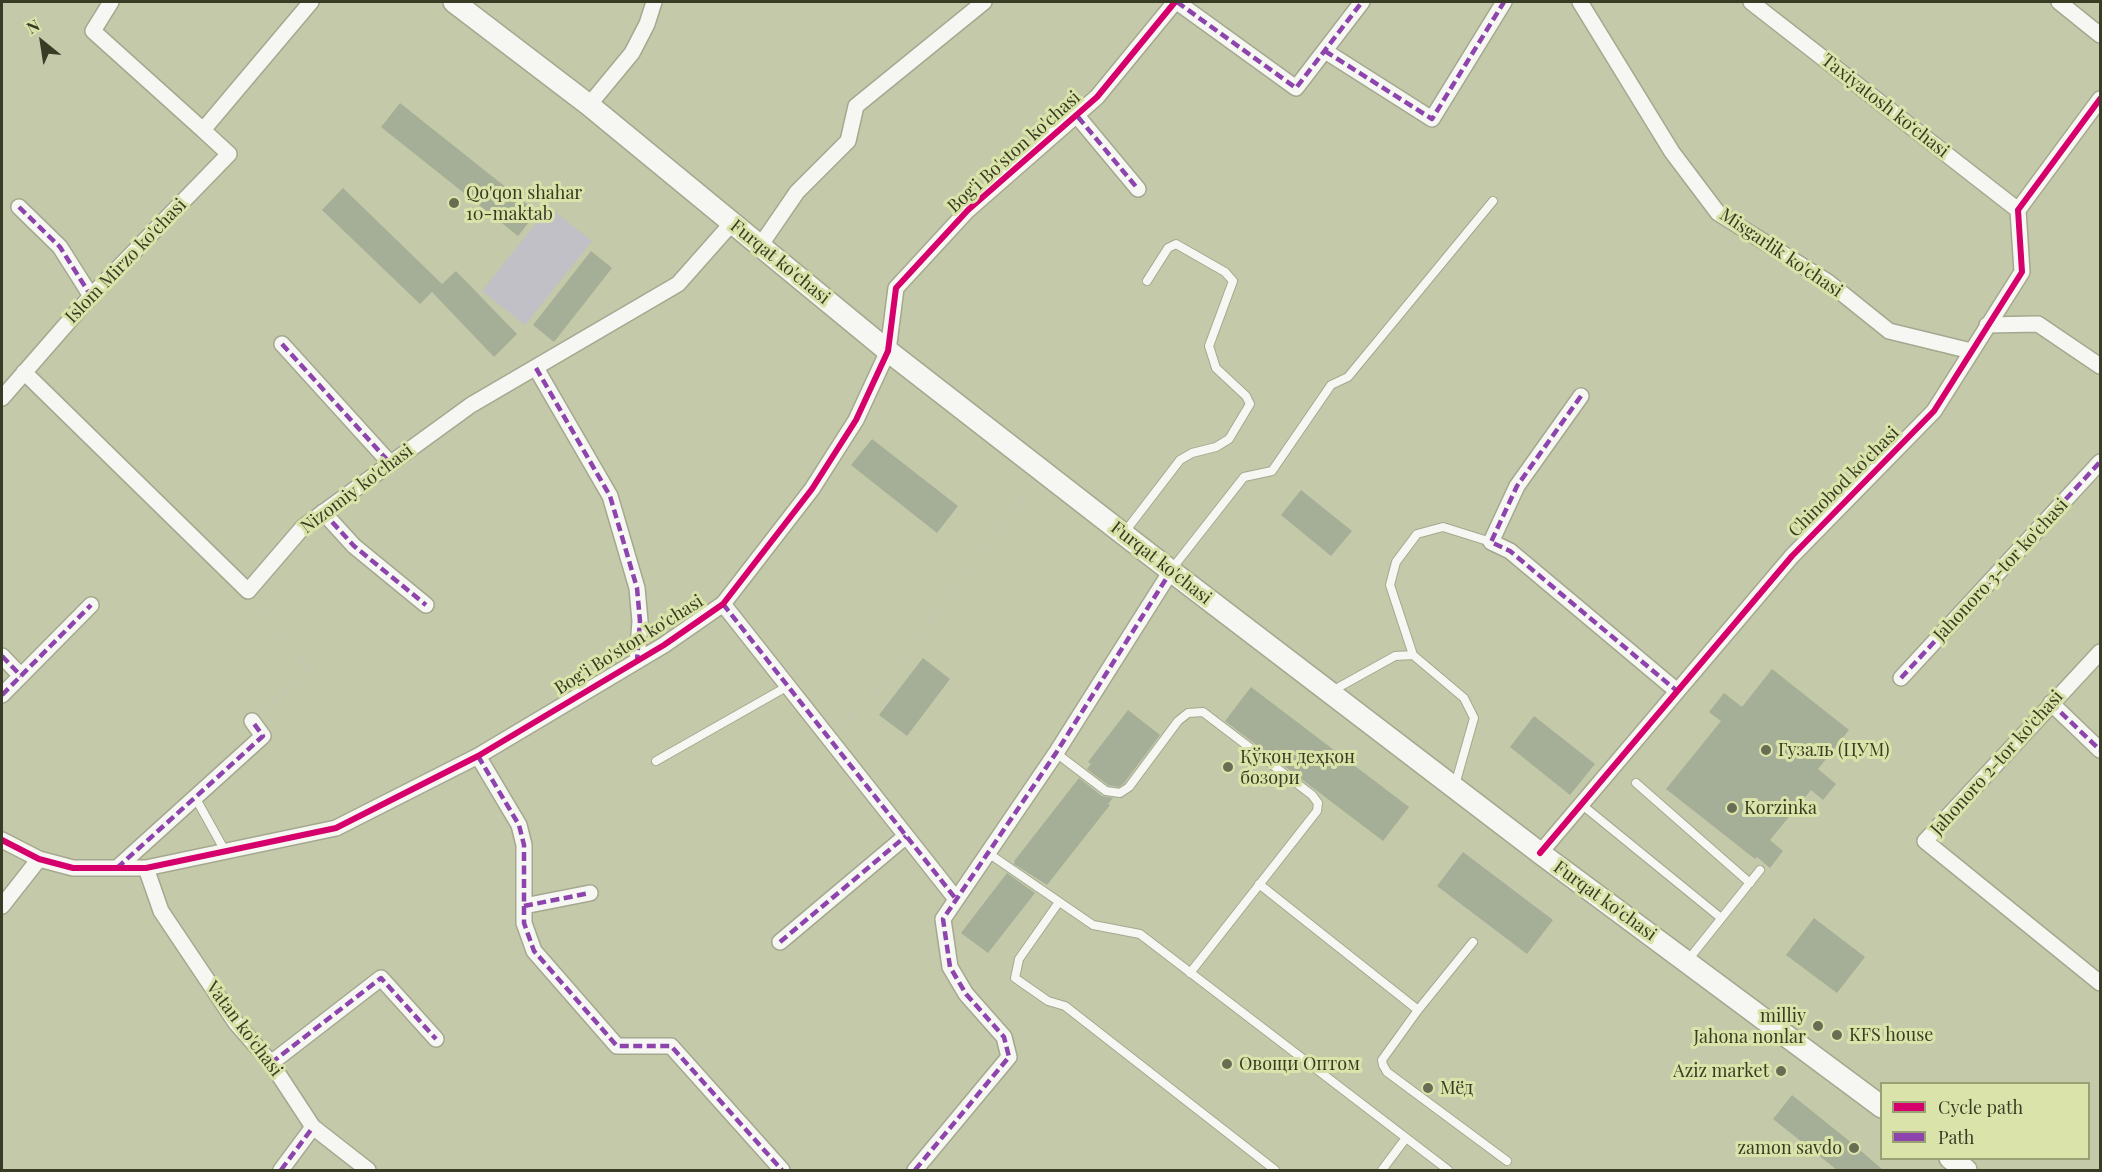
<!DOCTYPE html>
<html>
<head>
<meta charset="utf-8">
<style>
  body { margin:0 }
  #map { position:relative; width:2102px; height:1172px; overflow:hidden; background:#c4c9a9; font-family:"Playfair Display",serif }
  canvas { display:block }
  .frame { position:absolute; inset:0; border:3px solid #383c24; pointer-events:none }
  .legend { position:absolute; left:1880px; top:1082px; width:210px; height:78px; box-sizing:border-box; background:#dae3a9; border:2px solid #99a074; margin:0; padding:8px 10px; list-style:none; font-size:18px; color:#383c24 }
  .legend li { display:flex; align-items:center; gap:12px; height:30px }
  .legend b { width:30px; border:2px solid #99a074 }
  .north { position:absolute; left:12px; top:12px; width:60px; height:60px; -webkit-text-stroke:4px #dae3a9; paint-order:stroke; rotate:330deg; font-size:16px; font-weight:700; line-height:24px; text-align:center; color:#383c24 }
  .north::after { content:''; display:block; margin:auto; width:21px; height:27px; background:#383c24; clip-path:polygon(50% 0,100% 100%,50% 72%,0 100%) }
</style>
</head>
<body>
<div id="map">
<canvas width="2102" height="1172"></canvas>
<div class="frame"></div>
<ul class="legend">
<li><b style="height:8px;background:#d6006c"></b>Cycle path</li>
<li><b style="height:8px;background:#8e44ad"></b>Path</li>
</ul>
<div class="north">N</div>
</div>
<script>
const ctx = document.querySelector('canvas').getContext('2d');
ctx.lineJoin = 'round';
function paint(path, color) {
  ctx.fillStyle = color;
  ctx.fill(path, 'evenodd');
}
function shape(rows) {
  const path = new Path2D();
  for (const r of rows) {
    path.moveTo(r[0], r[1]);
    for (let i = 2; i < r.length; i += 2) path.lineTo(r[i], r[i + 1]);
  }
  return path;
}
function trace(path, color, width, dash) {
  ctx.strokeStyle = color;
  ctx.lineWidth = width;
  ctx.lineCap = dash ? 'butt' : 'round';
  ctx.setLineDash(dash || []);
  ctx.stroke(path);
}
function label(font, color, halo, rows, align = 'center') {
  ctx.font = font + ' "Playfair Display",serif';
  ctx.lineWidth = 6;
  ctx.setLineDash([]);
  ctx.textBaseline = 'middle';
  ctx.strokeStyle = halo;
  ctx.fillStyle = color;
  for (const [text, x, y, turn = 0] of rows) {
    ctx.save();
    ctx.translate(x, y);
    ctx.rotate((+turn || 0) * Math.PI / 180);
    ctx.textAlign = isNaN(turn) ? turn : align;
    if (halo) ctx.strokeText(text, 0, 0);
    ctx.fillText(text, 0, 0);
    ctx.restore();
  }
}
const green = shape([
  [549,207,592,241,525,325,482,291]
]);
const building = shape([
  [400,103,537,212,518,236,381,127],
  [343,188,442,284,456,271,517,334,494,357,432,292,420,304,322,210],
  [591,251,612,268,554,342,533,325],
  [872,439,958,506,937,533,851,465],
  [1301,490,1352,531,1331,556,1281,515],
  [923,658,950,679,907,736,879,715],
  [1772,669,1849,730,1818,769,1836,784,1823,800,1811,790,1770,840,1783,851,1770,868,1757,857,1755,859,1666,789,1721,721,1709,712,1724,693,1742,707],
  [1251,687,1409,807,1383,841,1225,721],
  [1128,710,1160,735,1124,783,1119,787,1108,785,1087,769,1091,764,1088,762],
  [1534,716,1595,764,1570,795,1510,747],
  [1079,778,1102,796,1113,798,1108,804,1110,805,1047,885,1014,864,1015,860],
  [1463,852,1553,920,1527,954,1437,886],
  [1007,873,1035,893,988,953,961,933],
  [1814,918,1865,957,1837,993,1786,955],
  [1792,1095,1853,1144,1883,1170,1837,1170,1773,1119]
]);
const path = shape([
  [257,604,309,672,263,712],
  [839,726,868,705,1025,495]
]);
const lane = shape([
  [1124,533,1180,460,1192,453,1216,447,1229,439,1250,404,1246,396,1216,368,1209,346,1233,281,1225,272,1176,244,1168,248,1147,281],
  [1171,570,1244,477,1272,471,1331,385,1348,377,1493,201],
  [1413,655,1390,585,1396,562,1417,534,1443,527,1491,542],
  [1332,691,1395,656,1413,655,1464,698,1474,718,1455,785],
  [1056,753,1106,791,1120,793,1129,787,1178,721,1188,713,1203,712,1312,795,1318,803,1317,811,1190,973],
  [656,761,788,686],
  [1636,783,1750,883],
  [195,797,225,851],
  [1581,804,1721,918],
  [988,853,1093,925,1140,934,1448,1170],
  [1259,884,1418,1010],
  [1059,902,1019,959,1015,978,1048,1001,1065,1006,1275,1170],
  [1473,942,1418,1010,1382,1060,1383,1065,1387,1072,1507,1161],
  [1688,960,1760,870],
  [1382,1170,1406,1138]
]);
const street = shape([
  [111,2,93,31,203,130],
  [1177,2,1296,88,1362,2],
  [1580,2,1672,152,1718,213,1828,282,1889,331,1971,351],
  [1751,2,2018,210],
  [2059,2,2100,35],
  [1325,51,1432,119,1504,2],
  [589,105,632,53,647,24,654,2],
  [1078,117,1138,189],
  [19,207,60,247,91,296],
  [760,246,797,192,848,141,856,106,984,2],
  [1987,325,2038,324,2100,366],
  [282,344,390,463],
  [536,368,610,496,637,588,640,621,637,661],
  [24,372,248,591,303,527,471,405,678,284,732,223],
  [1581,396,1517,486,1491,542,1510,551,1677,691],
  [2,398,91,296,229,154,203,130,311,2],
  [323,512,354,546,426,605],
  [723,604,956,899],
  [2100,652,1925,841,2100,983],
  [2,656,21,676],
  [1901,678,2100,462],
  [2,695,91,605],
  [2051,703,2100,750],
  [478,756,519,825,524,845,524,923,534,951,617,1046,671,1046,782,1170],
  [2,840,39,859,73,868,146,868,336,828,478,756,664,645,723,604,812,489,856,420,888,351,896,288,968,210,1097,97,1175,2],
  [1540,853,1792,556,1934,411,2022,272,2018,210,2100,99],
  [117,868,263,736,252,721],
  [146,868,161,911,236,1023,271,1063,313,1127,368,1170],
  [2,906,39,859],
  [524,906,590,893],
  [780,942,906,836],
  [271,1063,381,978,436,1039],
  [281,1170,313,1127],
  [915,1170,1009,1057,1004,1037,966,994,950,967,943,919,1056,753,1171,571]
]);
const secondary = shape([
  [454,2,589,105,888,351,1171,571,1540,853,1882,1107],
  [1950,1158,1966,1170]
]);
const quiet = shape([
  [1177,2,1296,88,1362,2],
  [1325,51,1432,119,1504,2],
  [1078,117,1138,189],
  [19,207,60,247,91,296],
  [282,344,390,463],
  [536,368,610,496,637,588,640,621,637,661],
  [1581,396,1517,486,1491,542,1510,551,1677,691],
  [323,512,354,546,426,605],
  [723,604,956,899],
  [2,656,21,676],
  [1901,678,2100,462],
  [2,695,91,605],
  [2051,703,2100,750],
  [478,756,519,825,524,845,524,923,534,951,617,1046,671,1046,782,1170],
  [117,868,263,736,252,721],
  [524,906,590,893],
  [780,942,906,836],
  [271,1063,381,978,436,1039],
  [281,1170,313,1127],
  [915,1170,1009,1057,1004,1037,966,994,950,967,943,919,1056,753,1171,571]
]);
const cycleway = shape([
  [2,840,39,859,73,868,146,868,336,828,478,756,664,645,723,604,812,489,856,420,888,351,896,288,968,210,1097,97,1175,2],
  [1540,853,1792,556,1934,411,2022,272,2018,210,2100,99]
]);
const markers = [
  [454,203,6,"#696d53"],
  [1766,750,6,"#696d53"],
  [1228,767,6,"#696d53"],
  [1732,808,6,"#696d53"],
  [1818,1026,6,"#696d53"],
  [1837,1035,6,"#696d53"],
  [1227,1064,6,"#696d53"],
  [1781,1071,6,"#696d53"],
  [1428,1088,6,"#696d53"],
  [1854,1148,6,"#696d53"]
];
const streetNames = [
  ["Taxiyatosh koʻchasi",1885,106,38],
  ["Bog'i Bo'ston ko'chasi",1014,152,-42],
  ["Misgarlik ko'chasi",1781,253,34],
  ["Islom Mirzo ko'chasi",126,261,-46],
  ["Furqat ko'chasi",780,262,39],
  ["Chinobod ko'chasi",1844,482,-45],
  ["Nizomiy ko'chasi",357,489,-37],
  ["Furqat ko'chasi",1161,563,38],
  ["Jahonoro 3-tor ko'chasi",2001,570,-47],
  ["Bog'i Bo'ston ko'chasi",629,645,-32],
  ["Jahonoro 2-tor ko'chasi",1997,763,-48],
  ["Furqat ko'chasi",1605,901,36],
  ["Vatan ko'chasi",244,1029,53]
];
const poiNames = [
  ["Qo'qon shahar",466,193],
  ["10-maktab",466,214],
  ["Гузаль (ЦУМ)",1778,750],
  ["Қўқон деҳқон",1240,757],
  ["бозори",1240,778],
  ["Korzinka",1744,808],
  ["milliy",1806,1016,"right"],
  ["Jahona nonlar",1806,1037,"right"],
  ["KFS house",1849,1035],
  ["Овощи Оптом",1239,1064],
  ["Aziz market",1769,1071,"right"],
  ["Мёд",1440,1088],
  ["zamon savdo",1842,1148,"right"]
];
paint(green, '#c2c0c7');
paint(building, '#a5ae96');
trace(lane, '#a4a88f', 10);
trace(street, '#a4a88f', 18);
trace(secondary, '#a4a88f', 24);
trace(path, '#c7c8be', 3, [1.5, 4.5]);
trace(lane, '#f6f7f2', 8);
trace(street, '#f6f7f2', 15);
trace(secondary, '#f6f7f2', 21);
trace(quiet, '#8e44ad', 4.5, [9, 4.5]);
trace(cycleway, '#d6006c', 6);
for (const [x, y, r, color] of markers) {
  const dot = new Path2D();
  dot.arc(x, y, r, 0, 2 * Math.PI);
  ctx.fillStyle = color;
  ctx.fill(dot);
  trace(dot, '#dae3a9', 2);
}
label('18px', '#383c24', '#dae3a9', streetNames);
label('18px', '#383c24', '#dae3a9', poiNames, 'left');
</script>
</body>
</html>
